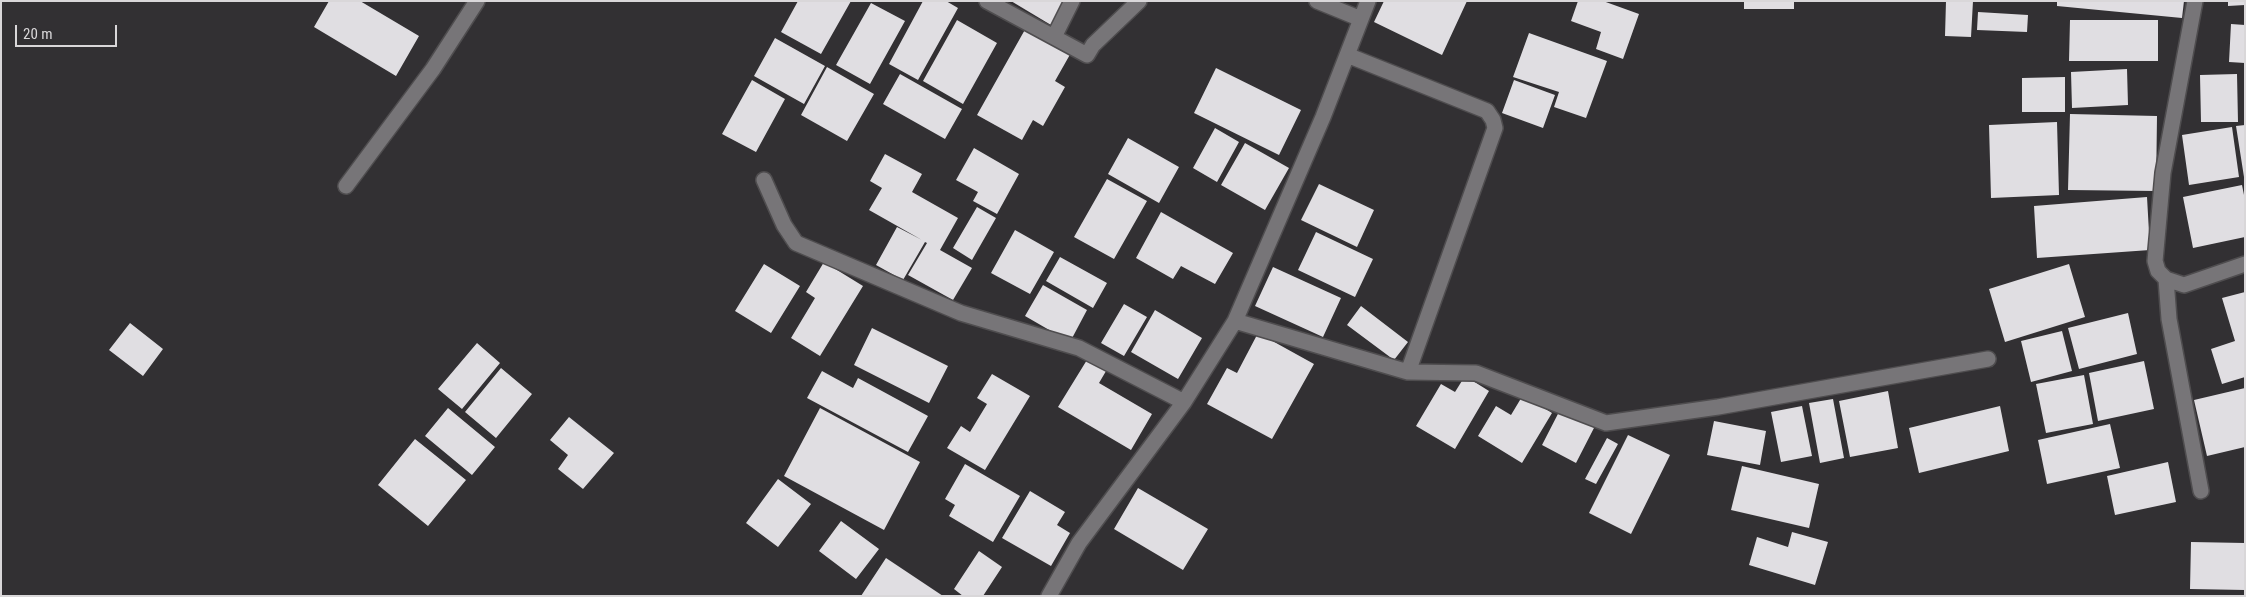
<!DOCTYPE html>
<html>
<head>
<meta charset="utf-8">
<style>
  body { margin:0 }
  #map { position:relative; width:2246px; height:597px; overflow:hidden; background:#323033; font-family:"Roboto Condensed",sans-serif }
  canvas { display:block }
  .frame { position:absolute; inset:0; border:2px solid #d9d7d9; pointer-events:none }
  .scale { position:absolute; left:15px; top:25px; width:102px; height:22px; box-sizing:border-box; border:2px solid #d9d7d9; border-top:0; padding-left:6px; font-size:15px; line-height:18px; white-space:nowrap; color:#d9d7d9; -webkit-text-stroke:4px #323033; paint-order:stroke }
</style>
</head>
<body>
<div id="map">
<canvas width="2246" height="597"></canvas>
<div class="frame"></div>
<div class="scale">20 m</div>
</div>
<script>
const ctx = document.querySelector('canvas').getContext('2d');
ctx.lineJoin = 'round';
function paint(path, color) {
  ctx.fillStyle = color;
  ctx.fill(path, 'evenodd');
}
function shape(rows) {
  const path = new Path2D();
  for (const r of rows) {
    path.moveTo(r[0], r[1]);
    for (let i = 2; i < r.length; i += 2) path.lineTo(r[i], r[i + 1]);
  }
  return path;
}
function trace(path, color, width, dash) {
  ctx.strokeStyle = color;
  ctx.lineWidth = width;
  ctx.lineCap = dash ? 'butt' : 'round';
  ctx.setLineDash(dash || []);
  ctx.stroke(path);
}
const building = shape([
  [329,1,360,1,419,36,396,76,314,27],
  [798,1,851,1,821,54,781,32],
  [923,1,946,1,958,8,918,80,889,64],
  [1011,1,1065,1,1051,25],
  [1384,1,1467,1,1442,55,1374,22],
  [1578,1,1603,1,1639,14,1623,59,1596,49,1601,32,1571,21],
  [1744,1,1794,1,1794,9,1744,9],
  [1946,1,1973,1,1971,37,1945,36],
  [2057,1,2184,1,2182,18,2057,6],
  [2228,1,2245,1,2245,5,2228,6],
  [871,3,905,21,870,84,836,65],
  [1978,12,2028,15,2027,32,1977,30],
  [957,20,997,43,963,104,923,81],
  [2070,20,2158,20,2158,61,2069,61],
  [2231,24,2245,25,2245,63,2229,62],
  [1027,26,1072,51,1055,81,1065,87,1043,126,1033,120,1022,140,977,115],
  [1529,33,1607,61,1586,118,1554,107,1559,92,1513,77],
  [775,38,825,66,804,104,754,76],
  [827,67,874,94,847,141,801,115],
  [1216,68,1301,110,1279,155,1194,113],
  [2127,69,2128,105,2072,108,2071,72],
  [900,74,962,109,945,139,883,104],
  [2237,74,2238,122,2201,122,2200,75],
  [2065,77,2065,112,2022,112,2022,78],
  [752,80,785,99,756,152,722,134],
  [1514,80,1555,95,1543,128,1502,113],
  [2070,114,2157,116,2156,191,2068,190],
  [2057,122,2059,195,1991,198,1989,125],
  [2245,125,2245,177,2244,177,2236,126],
  [2232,127,2239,177,2189,185,2182,135],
  [1215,128,1239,142,1217,182,1193,168],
  [1128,138,1179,167,1159,203,1108,174],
  [1245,143,1289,168,1265,210,1221,185],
  [974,148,1019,174,997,214,973,201,978,192,956,180],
  [885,154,922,174,912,192,958,218,940,250,972,268,953,300,908,275,927,243,925,242,903,280,876,265,897,227,922,240,869,210,882,188,870,181],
  [1107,179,1147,201,1114,259,1074,237],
  [1319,184,1374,210,1357,247,1301,220],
  [2242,185,2245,200,2245,237,2193,248,2183,197],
  [2147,197,2150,250,2037,258,2034,206],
  [977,207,996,218,972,260,953,248],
  [1161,212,1233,253,1215,284,1181,266,1173,279,1136,258],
  [1015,230,1054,252,1030,294,991,273],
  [1316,232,1373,259,1355,297,1298,270],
  [1060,257,1107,283,1093,308,1046,281],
  [824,262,863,286,820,356,791,338,815,298,806,292],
  [764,264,800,286,771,333,735,311],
  [2069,264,2085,317,2005,342,1989,289],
  [1273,267,1341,298,1323,337,1255,306],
  [1043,285,1087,310,1070,342,1025,316],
  [2245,292,2245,377,2222,384,2211,349,2235,341,2222,298],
  [1124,304,1147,317,1124,356,1101,343],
  [1361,306,1408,342,1394,360,1347,325],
  [1155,310,1202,338,1178,379,1131,352],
  [2128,313,2137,354,2079,369,2068,328],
  [130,323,163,349,143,376,109,350],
  [872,328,948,366,929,403,854,365],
  [2062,331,2072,371,2031,382,2021,341],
  [1258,333,1314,364,1272,439,1207,404,1227,368,1237,373],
  [477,343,500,363,462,409,438,389],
  [1090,355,1109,366,1099,383,1152,414,1131,450,1058,407],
  [2144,361,2154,409,2098,421,2089,373],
  [501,368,532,394,496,438,465,412],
  [822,371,853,388,858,378,928,416,908,452,807,398],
  [992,374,1030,396,985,470,947,448,961,426,970,432,987,404,977,398],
  [2084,375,2093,424,2046,433,2036,384],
  [1465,376,1489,391,1455,449,1416,426,1441,384,1455,392],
  [2245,388,2245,447,2207,456,2194,400],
  [1888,391,1898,448,1850,457,1839,401],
  [1523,395,1552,413,1522,463,1478,436,1496,406,1511,415],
  [1833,399,1844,458,1820,463,1809,403],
  [1802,406,1812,456,1781,462,1771,412],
  [2000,406,2009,451,1919,473,1909,428],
  [448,408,495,447,472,475,425,436],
  [820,408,920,462,884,530,784,476],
  [1561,408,1595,426,1576,463,1542,445],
  [569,417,614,453,583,489,558,469,568,455,550,440],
  [1714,421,1766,431,1760,465,1707,455],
  [2110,424,2120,468,2047,484,2038,440],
  [1628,435,1670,455,1631,534,1589,513],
  [1607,438,1618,444,1596,484,1585,479],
  [415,439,466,480,428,526,378,485],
  [2168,462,2176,502,2115,515,2107,476],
  [965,464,1020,496,993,542,949,516,955,505,945,499],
  [1742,466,1819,484,1809,528,1731,510],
  [778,479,811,504,778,547,746,523],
  [1138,488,1208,529,1183,570,1114,529],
  [1030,491,1065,512,1057,525,1070,533,1051,566,1002,538],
  [841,521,879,549,856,579,819,551],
  [1792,532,1828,542,1815,585,1749,565,1757,537,1788,547],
  [2191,542,2245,543,2245,590,2190,589],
  [979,551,1002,567,983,596,963,596,954,589],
  [886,558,943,596,861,596]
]);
const street = shape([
  [987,1,1087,55,1093,45,1139,1],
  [1317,1,1361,19],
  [2195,1,2163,173,2155,261,2158,271,2166,279,2184,285,2245,264],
  [1054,37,1072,1],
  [1347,55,1487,111,1493,120,1495,128,1408,372],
  [764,180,784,225,796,243,961,313,1079,348,1184,402],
  [346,186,433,69,477,1],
  [2166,279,2169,319,2201,491],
  [1235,321,1408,372,1476,373,1606,423,1718,407,1988,359],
  [1049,596,1079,543,1184,402,1235,321,1323,117,1368,1]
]);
paint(building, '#e0dee2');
trace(street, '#4f4d4f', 18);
trace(street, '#777578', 15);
</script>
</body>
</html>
